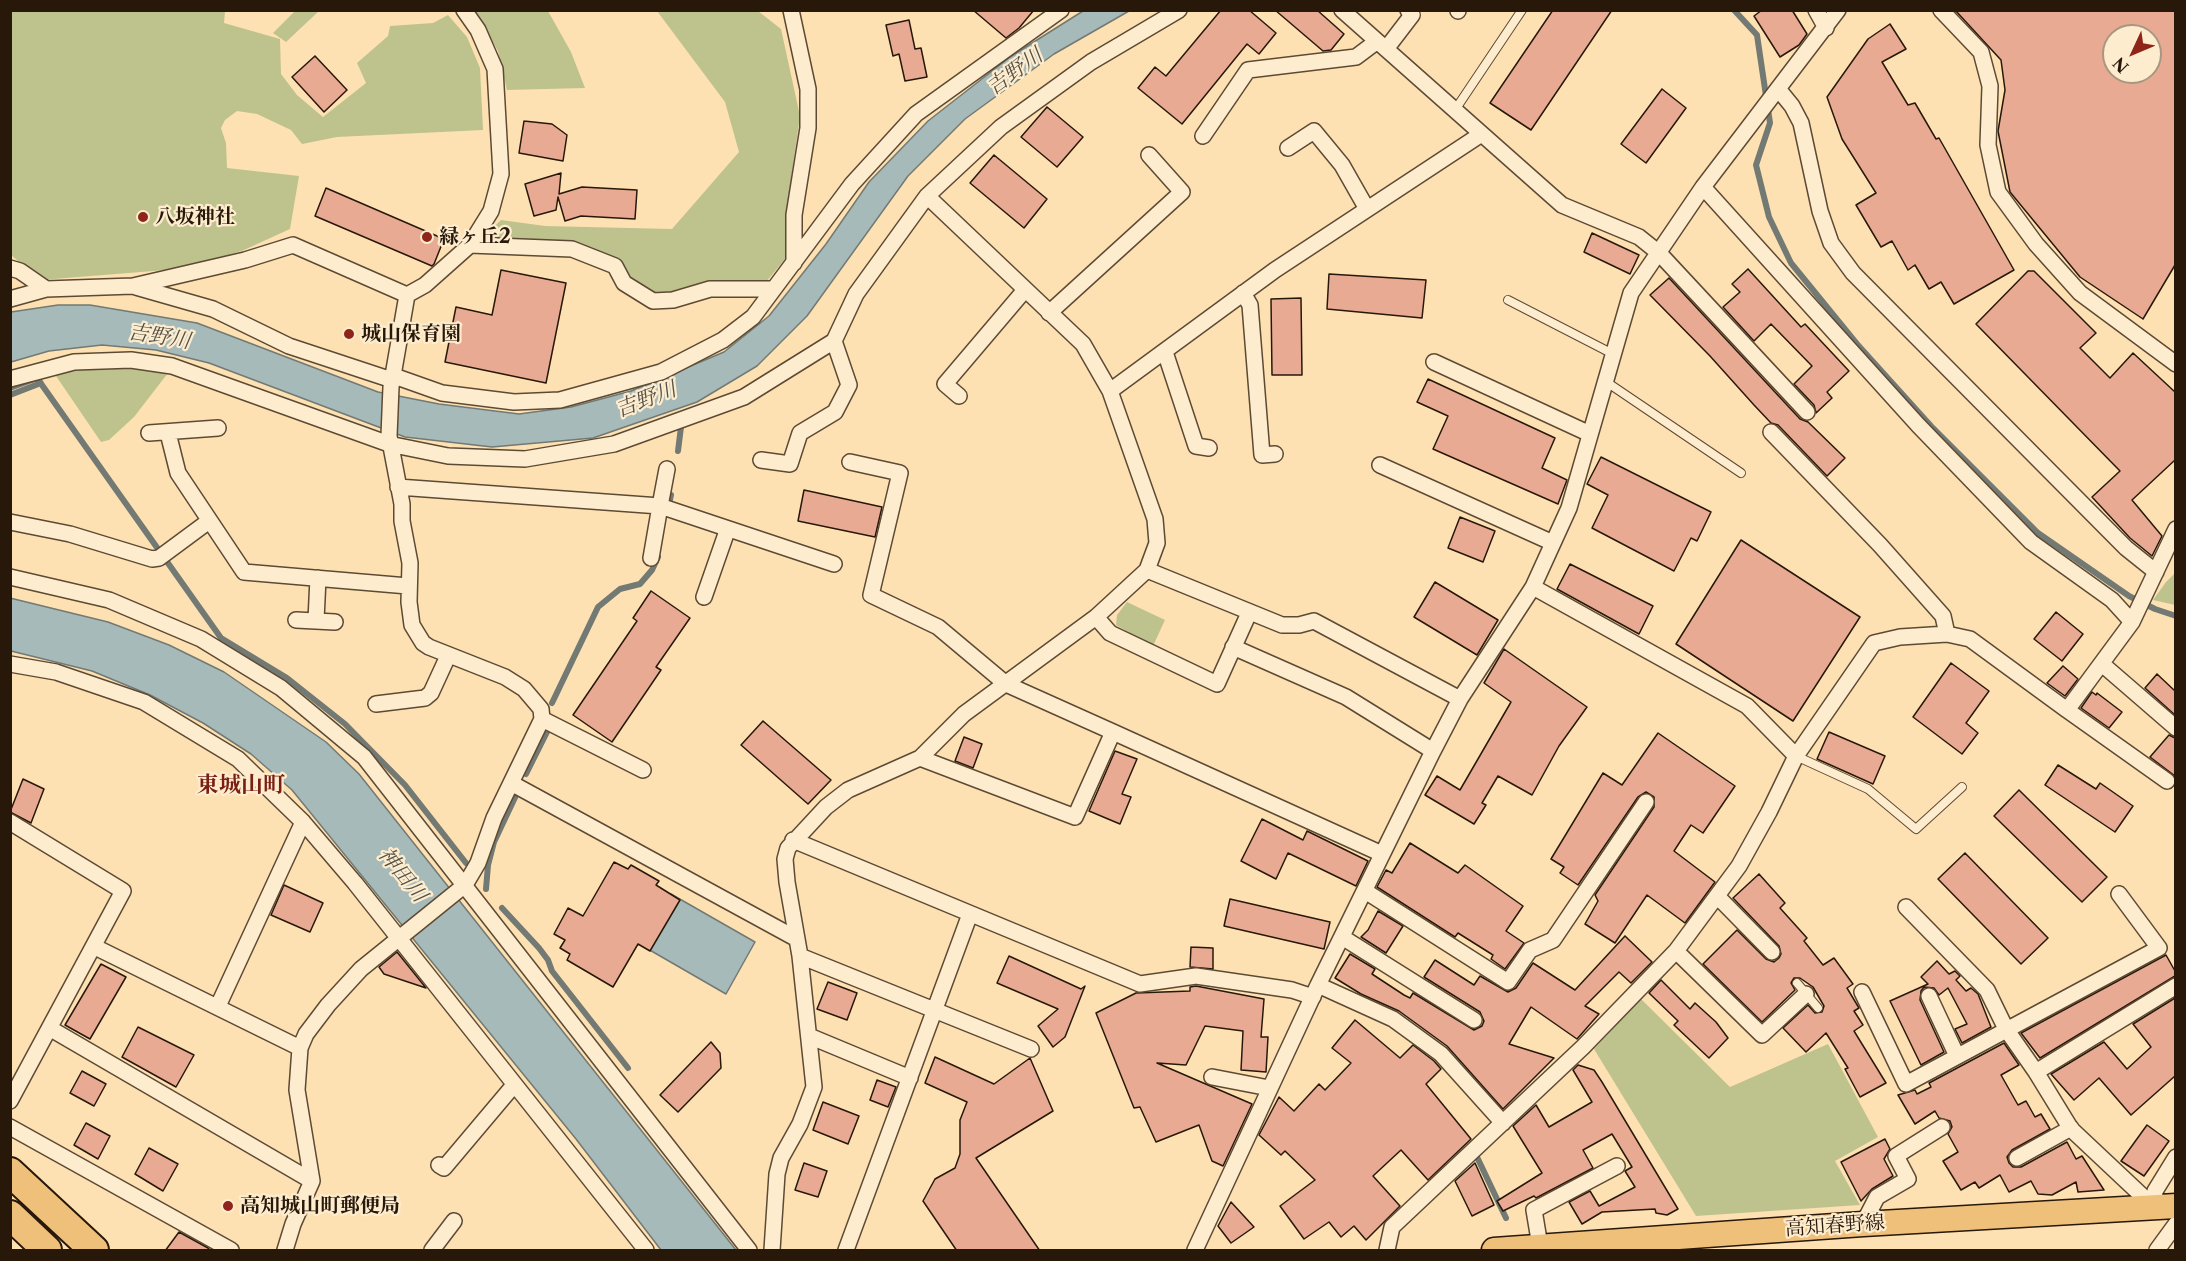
<!DOCTYPE html>
<html>
<head>
<meta charset="utf-8">
<style>
  body { margin:0 }
  #map { position:relative; width:2186px; height:1261px; overflow:hidden; background:#fee1b3; font-family:"Libre Caslon Text",serif }
  canvas { display:block }
  .frame { position:absolute; inset:0; border:12px solid #27180a; pointer-events:none }
  .north { position:absolute; left:2102px; top:24px; width:60px; height:60px; box-sizing:border-box; background:#feecce; border:2px solid #a89780; border-radius:50%; rotate:226deg; font-size:16px; font-weight:700; line-height:24px; text-align:center; color:#27180a }
  .north::after { content:''; display:block; margin:auto; width:21px; height:27px; background:#8f2418; clip-path:polygon(50% 0,100% 100%,50% 72%,0 100%) }
</style>
</head>
<body>
<div id="map">
<canvas width="2186" height="1261"></canvas>
<div class="frame"></div>
<div class="north">N</div>
</div>
<script>
const ctx = document.querySelector('canvas').getContext('2d');
ctx.lineJoin = 'round';
function paint(path, color) {
  ctx.fillStyle = color;
  ctx.fill(path, 'evenodd');
}
function shape(rows) {
  const path = new Path2D();
  for (const r of rows) {
    path.moveTo(r[0], r[1]);
    for (let i = 2; i < r.length; i += 2) path.lineTo(r[i], r[i + 1]);
  }
  return path;
}
function trace(path, color, width, dash) {
  ctx.strokeStyle = color;
  ctx.lineWidth = width;
  ctx.lineCap = dash ? 'butt' : 'round';
  ctx.setLineDash(dash || []);
  ctx.stroke(path);
}
function label(font, color, halo, rows, align = 'center') {
  ctx.font = font + ' "Libre Caslon Text","Noto Serif JP",serif';
  ctx.lineWidth = 4.5;
  ctx.setLineDash([]);
  ctx.textBaseline = 'middle';
  ctx.strokeStyle = halo;
  ctx.fillStyle = color;
  for (const [text, x, y, turn = 0] of rows) {
    ctx.save();
    ctx.translate(x, y);
    ctx.rotate((+turn || 0) * Math.PI / 180);
    ctx.textAlign = isNaN(turn) ? turn : align;
    if (halo) ctx.strokeText(text, 0, 0);
    ctx.fillText(text, 0, 0);
    ctx.restore();
  }
}
const green = shape([
  [10,11,225,11,224,23,280,39,281,74,297,95,323,117,366,83,357,63,388,36,390,26,433,23,448,15,467,37,480,68,483,130,337,137,302,144,291,130,257,114,237,111,225,120,221,128,226,143,227,168,299,176,290,229,244,250,191,268,41,280,11,255],
  [295,11,319,11,286,42,273,33],
  [475,11,548,11,571,52,585,88,507,90,498,51],
  [657,11,758,11,781,29,800,116,786,214,785,259,766,282,654,295,628,282,619,263,479,241,501,220,545,226,672,229,739,152,725,102],
  [66,367,131,367,168,373,134,417,109,440,101,442,56,376],
  [2175,573,2175,605,2153,600,2166,582],
  [1127,602,1165,620,1153,646,1116,625,1117,615],
  [1641,999,1730,1087,1828,1044,1878,1137,1835,1161,1860,1205,1696,1216,1594,1049]
]);
const water = shape([
  [1083,11,1129,11,1054,54,965,119,908,176,807,316,757,366,697,402,593,438,492,447,405,437,209,363,156,350,102,345,49,351,11,362,11,312,58,305,90,305,197,323,378,392,439,404,519,414,571,407,631,391,724,352,769,316,826,244,869,182,928,121,1010,57,1083,11],
  [10,598,108,622,169,645,224,672,326,742,359,774,736,1250,661,1250,576,1139,292,790,251,754,203,723,150,695,92,671,11,651,10,598],
  [671,894,755,942,726,994,641,945,671,894]
]);
const stream = shape([
  [1734,10,1757,35,1770,123,1756,165,1769,217,1791,263,1857,344,1931,426,2038,533,2129,596,2155,609,2176,616],
  [10,388,37,378,221,638,287,678,345,724,405,785,466,863],
  [10,395,41,383],
  [678,451,681,427],
  [669,504,671,495],
  [552,703,598,607,620,589,640,584,652,570,658,557],
  [526,774,549,728],
  [486,889,488,865,494,842,519,789],
  [502,908,539,948,548,960,552,971,628,1068],
  [1477,1157,1506,1218]
]);
const building = shape([
  [973,10,1034,10,1019,28,1006,38,973,10],
  [1221,10,1249,10,1276,33,1259,54,1247,44,1182,124,1138,88,1155,67,1166,76,1221,10],
  [1275,10,1317,10,1344,34,1331,50,1323,51,1275,10],
  [1553,10,1612,10,1531,130,1490,103,1553,10],
  [1762,10,1792,10,1807,34,1799,45,1780,57,1754,16,1762,10],
  [1955,10,2175,10,2175,265,2143,319,2080,277,2010,192,1998,131,2005,90,2001,60,1955,10],
  [2114,36,2150,36,2150,72,2114,72,2114,36],
  [909,20,915,49,921,48,927,77,905,81,899,54,893,56,886,25,909,20],
  [1890,24,1906,49,1882,62,1908,105,1915,103,1936,139,1939,138,2014,270,1954,304,1941,282,1929,289,1915,265,1908,270,1892,241,1881,247,1856,205,1876,193,1842,139,1827,97,1868,39,1890,24],
  [315,56,347,90,324,112,292,77,315,56],
  [1662,89,1686,108,1646,163,1621,144,1662,89],
  [1047,107,1083,137,1057,167,1021,137,1047,107],
  [524,121,552,124,567,135,563,161,519,153,524,121],
  [994,155,1047,199,1024,228,970,183,994,155],
  [561,173,559,194,582,187,637,190,635,219,581,216,565,221,558,197,556,210,534,216,525,184,561,173],
  [326,188,444,239,434,264,432,266,315,216,326,188],
  [1592,233,1639,255,1630,274,1584,252,1592,233],
  [1748,269,1801,327,1805,324,1849,371,1827,392,1832,398,1816,413,1814,405,1794,384,1812,366,1771,324,1754,341,1723,307,1740,292,1732,284,1748,269],
  [501,270,566,283,546,383,445,362,456,307,492,315,501,270],
  [2028,271,2034,271,2096,333,2080,348,2110,378,2133,353,2175,392,2175,460,2132,500,2162,536,2152,556,2130,538,2092,497,2120,471,1976,324,2028,271],
  [1329,274,1426,280,1422,318,1327,309,1329,274],
  [1669,278,1800,419,1808,422,1845,458,1827,476,1778,425,1771,423,1754,405,1710,356,1650,295,1669,278],
  [1301,298,1302,375,1272,375,1271,299,1301,298],
  [1428,379,1555,438,1542,468,1567,480,1558,504,1433,449,1448,416,1417,402,1428,379],
  [1601,457,1711,512,1697,541,1691,538,1674,571,1592,528,1608,495,1587,484,1601,457],
  [804,490,882,507,875,537,798,521,804,490],
  [1460,517,1495,531,1483,562,1448,548,1460,517],
  [1741,540,1860,617,1793,721,1676,644,1741,540],
  [1570,564,1653,606,1639,634,1557,589,1570,564],
  [1435,582,1498,620,1477,655,1414,617,1435,582],
  [651,591,690,618,656,667,661,670,612,742,573,715,637,621,633,618,651,591],
  [2056,612,2083,634,2062,661,2034,639,2056,612],
  [1504,649,1587,707,1559,746,1532,795,1498,776,1482,803,1486,805,1474,824,1425,795,1437,776,1460,790,1511,702,1484,683,1504,649],
  [1951,663,1989,691,1966,723,1978,733,1962,754,1913,717,1951,663],
  [2063,666,2078,679,2065,696,2047,683,2063,666],
  [2157,674,2175,691,2175,715,2145,688,2157,674],
  [2092,692,2096,695,2097,693,2122,712,2109,728,2081,708,2092,692],
  [763,721,831,780,808,804,741,745,763,721],
  [1829,732,1885,756,1873,784,1817,759,1829,732],
  [1658,733,1735,786,1703,833,1691,825,1674,851,1715,882,1685,923,1647,895,1615,943,1585,924,1598,901,1595,895,1654,807,1654,797,1646,792,1638,797,1578,885,1560,873,1564,867,1551,859,1603,773,1622,785,1658,733],
  [2169,735,2175,738,2175,776,2150,757,2169,735],
  [964,737,982,744,973,768,955,761,964,737],
  [1115,751,1137,759,1122,794,1131,797,1120,824,1089,811,1115,751],
  [2058,765,2096,789,2100,783,2133,806,2115,832,2045,785,2058,765],
  [23,779,44,789,31,823,10,812,23,779],
  [2019,790,2107,877,2082,902,1994,816,2019,790],
  [1262,819,1303,840,1307,831,1368,861,1356,886,1288,853,1276,879,1241,861,1262,819],
  [1410,843,1458,873,1465,865,1523,906,1506,931,1524,943,1505,969,1491,959,1493,955,1458,933,1455,937,1377,887,1386,870,1392,873,1410,843],
  [1965,853,2048,938,2021,964,1938,879,1965,853],
  [614,862,628,869,631,865,659,881,656,885,680,900,650,951,638,944,613,987,567,960,570,954,560,948,565,940,554,934,568,908,583,916,614,862],
  [1759,874,1785,903,1780,908,1807,938,1804,941,1823,965,1834,958,1853,984,1847,988,1859,1008,1854,1011,1863,1025,1854,1031,1886,1083,1860,1097,1845,1069,1848,1068,1826,1033,1806,1052,1783,1028,1808,1005,1815,1013,1822,1012,1824,1006,1813,987,1800,978,1794,978,1791,983,1795,990,1762,1022,1703,964,1737,930,1766,959,1774,962,1779,958,1781,954,1779,946,1733,898,1759,874],
  [284,885,323,903,310,932,271,915,284,885],
  [1230,899,1330,922,1324,949,1224,926,1230,899],
  [1378,911,1403,926,1386,953,1361,937,1368,930,1378,911],
  [1625,936,1652,962,1631,983,1619,972,1585,1006,1599,1014,1577,1039,1531,1007,1509,1044,1554,1058,1503,1109,1447,1046,1399,1011,1361,994,1335,978,1350,954,1375,969,1372,974,1404,995,1410,998,1413,993,1474,1030,1482,1026,1484,1021,1480,1012,1424,977,1435,960,1474,985,1480,976,1508,992,1516,988,1533,963,1575,990,1625,936],
  [1191,947,1213,948,1213,969,1190,967,1191,947],
  [397,952,426,988,384,974,379,967,397,952],
  [2166,955,2175,971,2175,976,2040,1058,2021,1033,2166,955],
  [1009,956,1081,989,1085,986,1065,1037,1053,1047,1038,1026,1058,1009,997,983,1009,956],
  [1937,961,1949,974,1955,971,1960,976,1956,980,1966,991,1971,988,1978,994,1991,1027,1962,1043,1955,1029,1967,1024,1948,988,1939,995,1934,988,1924,987,1921,991,1920,1000,1944,1052,1921,1065,1890,1001,1928,984,1921,977,1937,961],
  [101,964,126,977,90,1039,65,1025,101,964],
  [1661,980,1690,1009,1695,1003,1716,1022,1728,1038,1709,1058,1674,1025,1678,1021,1649,993,1661,980],
  [828,982,857,993,847,1020,817,1009,828,982],
  [1196,986,1264,999,1261,1037,1268,1037,1266,1072,1241,1070,1243,1031,1205,1026,1186,1065,1157,1063,1252,1104,1223,1166,1212,1161,1199,1125,1156,1142,1140,1107,1134,1108,1096,1013,1136,993,1190,991,1190,987,1196,986],
  [2175,998,2175,1076,2131,1115,2099,1078,2074,1100,2051,1074,2104,1042,2127,1069,2151,1047,2133,1024,2175,998],
  [1355,1020,1400,1058,1413,1045,1434,1061,1441,1069,1426,1084,1471,1139,1428,1180,1401,1150,1373,1176,1400,1206,1366,1240,1354,1226,1341,1237,1329,1222,1304,1239,1280,1206,1315,1180,1285,1151,1281,1155,1259,1135,1279,1097,1294,1111,1319,1084,1325,1090,1351,1063,1332,1048,1355,1020],
  [138,1027,194,1055,176,1087,122,1057,138,1027],
  [711,1042,720,1053,721,1068,678,1112,660,1095,711,1042],
  [2004,1043,2019,1065,2001,1075,2018,1105,2026,1101,2035,1117,2041,1114,2050,1129,2012,1150,2007,1157,2009,1163,2013,1167,2021,1167,2067,1142,2076,1159,2082,1156,2104,1190,2078,1192,2076,1182,2052,1195,2038,1194,2031,1181,2009,1192,2000,1175,1979,1188,1975,1182,1961,1190,1943,1161,1958,1152,1948,1134,1952,1127,1950,1121,1939,1118,1935,1111,1915,1124,1898,1095,1915,1090,1917,1094,1931,1087,1929,1083,2004,1043],
  [935,1057,994,1084,1030,1058,1053,1111,976,1158,1040,1251,957,1251,923,1201,935,1179,955,1168,960,1154,960,1120,967,1102,925,1083,935,1057],
  [1578,1065,1594,1070,1602,1082,1678,1209,1667,1215,1656,1213,1655,1209,1602,1212,1582,1224,1569,1202,1590,1191,1599,1206,1635,1187,1625,1171,1632,1167,1612,1134,1583,1150,1593,1168,1536,1198,1534,1196,1503,1211,1497,1201,1542,1173,1513,1126,1536,1105,1549,1127,1592,1102,1573,1070,1578,1065],
  [82,1071,106,1084,94,1106,70,1093,82,1071],
  [877,1080,896,1087,888,1107,870,1100,877,1080],
  [823,1102,859,1116,848,1144,813,1130,823,1102],
  [86,1123,110,1136,98,1159,74,1145,86,1123],
  [2147,1125,2169,1141,2144,1176,2121,1161,2147,1125],
  [1885,1139,1890,1149,1884,1159,1893,1176,1872,1189,1861,1201,1841,1162,1885,1139],
  [149,1148,178,1164,163,1191,135,1174,149,1148],
  [804,1163,827,1171,818,1197,795,1190,804,1163],
  [1475,1163,1494,1205,1472,1216,1455,1181,1475,1163],
  [1231,1202,1254,1227,1231,1243,1218,1226,1231,1202],
  [179,1232,208,1248,211,1251,165,1251,179,1232]
]);
const lane = shape([
  [1455,110,1522,10],
  [1508,300,1613,354],
  [1605,381,1741,473],
  [1796,756,1868,789,1916,829,1962,787],
  [1797,983,1818,1008]
]);
const street = shape([
  [791,10,808,89,808,128,794,215,794,263],
  [1342,10,1562,205,1639,237,1659,253,1807,412],
  [1816,10,1826,28],
  [1941,10,1981,52,1990,86,1988,145,1998,192,2036,244,2080,293,2176,364],
  [1458,11,1458,10],
  [1386,49,1412,15,1408,10],
  [1779,90,1792,106,1801,123,1820,211,1831,243,1853,273,2126,548,2156,572],
  [1203,136,1248,70,1356,57,1376,42],
  [1288,148,1314,131,1342,165,1367,209],
  [1703,187,1918,425,2031,542,2112,600,2132,622],
  [470,245,572,249,615,266,624,283,653,301,673,300,710,289,772,289],
  [10,268,20,271,46,289],
  [136,287,213,309,289,346,392,380],
  [1243,293,1250,305,1262,455,1275,454],
  [407,295,425,285,470,245,491,211,501,174,495,69,478,30,464,10],
  [10,299,46,289,133,286,245,260,293,245,407,295],
  [1049,313,1182,192,1149,155],
  [1165,352,1196,446,1209,448],
  [1434,362,1590,434],
  [394,376,442,393,514,402,560,400,661,372,723,340,753,317,852,184,916,114,1061,10],
  [10,379,74,362,131,360,172,366,389,444,448,456,525,459,614,444,744,397,834,341,856,294,927,196,1001,127,1091,62,1179,10],
  [1110,391,1275,270,1480,135],
  [959,396,945,384,1024,291],
  [1771,432,1880,545,1943,616,1947,634],
  [149,433,218,428],
  [168,433,178,473,244,572,408,586],
  [761,460,790,464,800,433,835,412,849,385,834,341],
  [850,462,900,473,871,595,938,627,1006,684,1113,732,1075,817,920,758],
  [1380,465,1553,543],
  [667,469,660,506,834,564],
  [398,487,660,506,651,558],
  [10,522,70,534,152,559,159,558,209,521],
  [1147,570,1282,625,1299,625,1314,621,1460,699],
  [10,577,109,600,201,639,281,688,364,757,749,1250],
  [1533,587,1747,706,1796,756],
  [704,597,727,531],
  [1096,617,1110,633,1217,684,1249,613],
  [296,620,335,622],
  [316,620,318,578],
  [1233,647,1346,697,1433,751],
  [10,664,56,672,144,702,238,759,303,822,355,883,646,1250],
  [2102,664,2176,728],
  [376,704,425,698,431,693,448,656],
  [2067,710,2167,781],
  [542,719,643,770],
  [1113,732,1382,854],
  [511,783,797,939],
  [10,822,123,891,10,1101],
  [793,840,1140,984,1196,976,1292,990,1313,997],
  [1365,891,1508,982,1530,950,1553,940,1646,802],
  [1717,896,1772,952],
  [1906,907,1987,990,2006,1029,2036,1072,2071,1129,2154,1207,2155,1191,2176,1157],
  [1342,937,1474,1020],
  [95,947,300,1048],
  [1676,951,1762,1035,1806,994],
  [800,956,1031,1049],
  [1318,985,1393,1019,1441,1054,1503,1123],
  [1862,992,1906,1084,2159,948,2119,894],
  [1929,996,1957,1056],
  [218,1006,303,822],
  [51,1029,312,1181],
  [809,1036,910,1078],
  [2036,1072,2176,986],
  [1212,1077,1269,1088],
  [10,1127,231,1250],
  [2017,1158,2071,1128],
  [439,1165,444,1168,514,1085],
  [1863,1224,1877,1197,1908,1179,1896,1156,1942,1127],
  [1540,1246,1534,1210,1617,1166],
  [285,1250,293,1224,312,1181,297,1090,300,1048,306,1034,328,1005,361,969,465,885,478,863,494,818,542,719,541,709,524,689,505,677,429,647,423,643,412,625,409,602,410,563,402,521,402,504,389,436,391,387,407,295],
  [432,1250,454,1221],
  [772,1250,777,1174,781,1158,800,1124,814,1087,800,956,787,882,785,859,788,848,826,807,848,790,920,758,964,714,1096,617,1147,570,1157,543,1155,519,1110,391,1083,344,927,196],
  [846,1250,970,914],
  [1195,1250,1318,985,1433,751,1460,699,1533,587,1569,508,1631,293,1703,187,1838,10],
  [1387,1250,1392,1227,1583,1047,1676,951,1739,866,1769,812,1796,756,1874,643,1900,637,1947,634,1970,639,2067,710,2132,622,2176,529],
  [2157,1250,2176,1224]
]);
const primary = shape([
  [1494,1250,1863,1224,2176,1206]
]);
const highway = shape([
  [10,1172,94,1250],
  [10,1215,47,1250]
]);
const markers = [
  [143,217,6,"#8f2418"],
  [427,237,6,"#8f2418"],
  [349,334,6,"#8f2418"],
  [228,1206,6,"#8f2418"]
];
const poiNames = [
  ["八坂神社",155,217],
  ["緑ヶ丘2",439,237],
  ["城山保育園",361,334],
  ["高知城山町郵便局",240,1206]
];
const streetNames = [
  ["高知春野線",1835,1226,-4]
];
const waterNames = [
  ["吉野川",1015,72,-36],
  ["吉野川",159,337,9],
  ["吉野川",646,400,-21],
  ["神田川",402,875,51]
];
const quarterNames = [
  ["東城山町",241,786]
];
paint(green, '#bec38e');
paint(water, '#a6bab9');
trace(water, '#737973', 1.5);
trace(stream, '#737973', 6);
paint(building, '#e8aa93');
trace(building, '#27180a', 1.5);
trace(lane, '#5d4a34', 10);
trace(street, '#5d4a34', 18);
trace(primary, '#27180a', 27);
trace(highway, '#27180a', 32);
trace(lane, '#feecce', 8);
trace(street, '#feecce', 15);
trace(primary, '#efc07a', 24);
trace(highway, '#efc07a', 28);
for (const [x, y, r, color] of markers) {
  const dot = new Path2D();
  dot.arc(x, y, r, 0, 2 * Math.PI);
  ctx.fillStyle = color;
  ctx.fill(dot);
  trace(dot, '#feecce', 2);
}
label('bold 20px', '#27180a', '#feecce', poiNames, 'left');
label('20px', '#27180a', '#feecce', streetNames);
label('italic 21px', '#535147', '#feecce', waterNames);
label('bold 22px', '#7a1f14', '#feecce', quarterNames);
</script>
</body>
</html>
